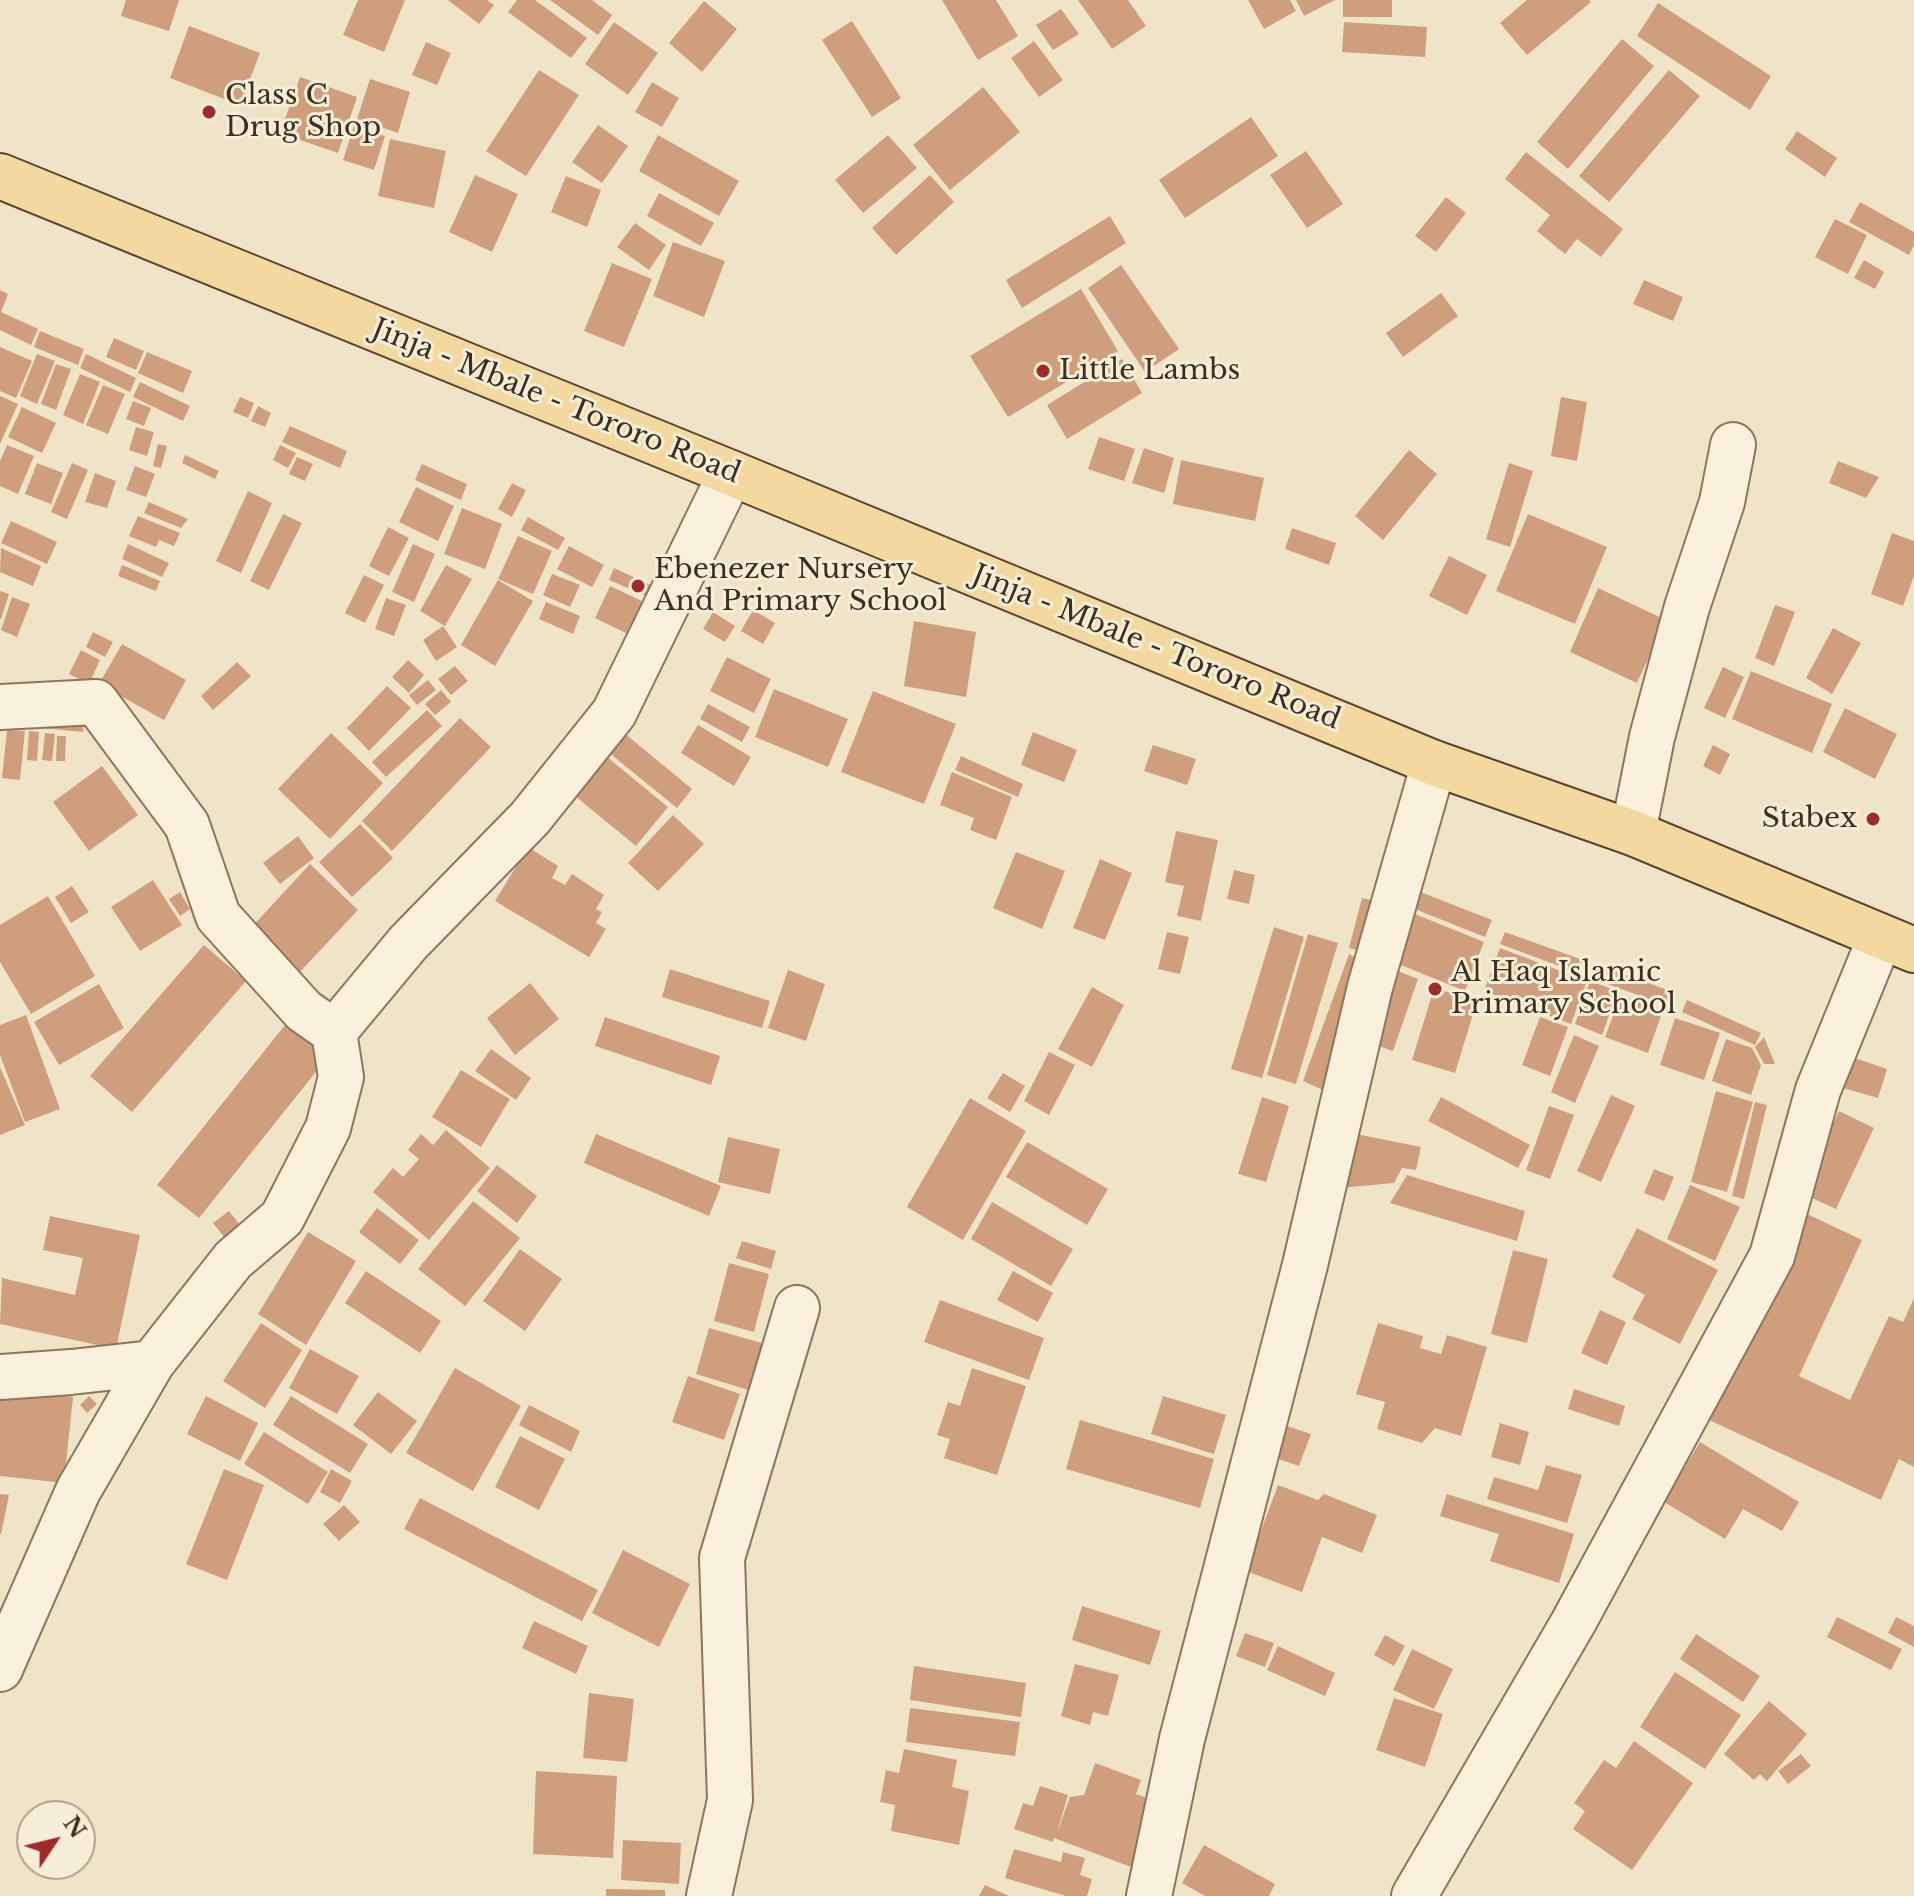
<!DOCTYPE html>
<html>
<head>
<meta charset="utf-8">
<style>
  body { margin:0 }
  #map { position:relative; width:1914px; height:1896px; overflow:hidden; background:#f0e4c8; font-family:"Libre Baskerville",serif }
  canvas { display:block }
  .north { position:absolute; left:16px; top:1800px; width:80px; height:80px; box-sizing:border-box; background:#f7eed8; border:2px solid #ada18e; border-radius:50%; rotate:55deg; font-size:22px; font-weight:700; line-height:32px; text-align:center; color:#3d2e20 }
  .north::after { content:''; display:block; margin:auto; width:28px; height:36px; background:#9e2a2b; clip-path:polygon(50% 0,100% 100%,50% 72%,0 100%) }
</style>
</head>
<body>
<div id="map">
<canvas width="1914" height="1896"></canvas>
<div class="north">N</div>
</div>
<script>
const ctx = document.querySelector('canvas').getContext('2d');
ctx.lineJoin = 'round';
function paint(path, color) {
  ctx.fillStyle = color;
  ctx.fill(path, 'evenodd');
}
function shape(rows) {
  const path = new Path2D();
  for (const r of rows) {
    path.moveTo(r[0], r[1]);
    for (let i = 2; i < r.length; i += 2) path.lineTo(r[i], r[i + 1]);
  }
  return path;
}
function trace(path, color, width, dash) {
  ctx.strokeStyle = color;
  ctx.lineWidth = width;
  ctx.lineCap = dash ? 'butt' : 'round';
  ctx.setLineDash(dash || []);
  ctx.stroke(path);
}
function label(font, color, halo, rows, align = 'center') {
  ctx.font = font + ' "Libre Baskerville",serif';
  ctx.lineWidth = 6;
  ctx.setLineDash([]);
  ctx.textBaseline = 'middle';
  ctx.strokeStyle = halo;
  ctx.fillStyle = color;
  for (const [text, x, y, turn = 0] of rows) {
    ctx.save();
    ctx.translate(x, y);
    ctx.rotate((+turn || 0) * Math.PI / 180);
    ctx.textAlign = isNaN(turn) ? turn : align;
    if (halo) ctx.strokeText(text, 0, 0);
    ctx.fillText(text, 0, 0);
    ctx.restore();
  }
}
const building = shape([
  [126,0,179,0,169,31,121,16],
  [358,0,405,0,384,52,343,35],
  [448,0,487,0,494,5,479,24],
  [517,0,535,0,587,38,571,58,508,12],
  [550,0,592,0,612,15,598,35],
  [942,0,996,0,1018,36,978,60],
  [1078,0,1128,0,1146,26,1112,49],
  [1248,0,1290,0,1296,11,1264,29],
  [1296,0,1335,0,1304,16],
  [1343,0,1392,0,1392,17,1343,17],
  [1527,0,1589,0,1591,2,1527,55,1500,23],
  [704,1,737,29,702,72,669,43],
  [1658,3,1771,76,1750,110,1637,36],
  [1061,9,1079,34,1053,50,1036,25],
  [852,21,901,98,872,117,822,40],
  [614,22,658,53,628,95,585,64],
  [1344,22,1427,27,1425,57,1342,52],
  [189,26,260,53,240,105,170,78],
  [1622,39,1654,66,1568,169,1537,142],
  [1034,41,1063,80,1039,97,1011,58],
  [426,42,451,53,437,85,412,75],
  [539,70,579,95,526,176,486,151],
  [1669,70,1700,96,1609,202,1579,176],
  [300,77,357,97,338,153,280,133],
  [370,79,410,92,398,133,357,119],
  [652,82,679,98,662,127,635,112],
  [983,87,1020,132,950,190,913,145],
  [1251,117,1278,156,1185,218,1159,180],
  [598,125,628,146,602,183,572,162],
  [354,126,385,136,374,170,343,160],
  [1797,131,1837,158,1825,177,1785,149],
  [658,135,739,181,719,216,639,171],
  [888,135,917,168,863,213,835,180],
  [390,139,446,151,434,208,378,196],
  [1306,151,1343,204,1307,228,1270,175],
  [1526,152,1623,229,1601,257,1577,239,1565,254,1537,231,1550,215,1505,179],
  [475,175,518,194,492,252,449,232],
  [930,175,954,202,896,255,872,228],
  [566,176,601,190,587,227,551,212],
  [659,193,714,223,701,246,647,216],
  [1446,197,1466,213,1436,252,1415,236],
  [1860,202,1914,232,1914,245,1909,255,1849,222],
  [1110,216,1126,243,1022,308,1006,280],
  [1835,219,1867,235,1848,274,1815,257],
  [635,223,666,245,649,270,617,247],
  [673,242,725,261,704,317,653,296],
  [1864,260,1884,272,1875,289,1854,278],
  [612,263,652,279,624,347,584,331],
  [1121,265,1179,349,1145,372,1088,288],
  [1644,280,1683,297,1673,321,1633,304],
  [1081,289,1118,351,1008,417,970,356],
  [0,290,8,294,1,312,38,329,31,345,0,330],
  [1441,293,1458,316,1403,357,1386,333],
  [40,331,84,349,78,365,34,347],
  [114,338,144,351,136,370,106,357],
  [0,347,32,361,16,398,0,391],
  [147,352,192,371,183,393,138,373],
  [37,354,55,361,37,404,20,396],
  [86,354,136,378,130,392,80,368],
  [1122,359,1142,393,1067,439,1047,405],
  [56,364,71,369,56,410,41,404],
  [80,374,100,382,83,424,63,415],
  [140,382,190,406,183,421,133,397],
  [103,385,125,394,108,434,86,425],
  [0,396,18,404,0,444],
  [240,397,254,403,248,418,233,412],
  [1561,397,1587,402,1577,461,1551,456],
  [133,401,151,408,144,426,126,419],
  [258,406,271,413,265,427,251,421],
  [22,407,56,423,42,453,8,437],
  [290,426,347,451,340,468,282,442],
  [136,427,154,432,147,456,129,450],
  [1099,437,1135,449,1124,481,1088,469],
  [158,444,167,446,161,468,153,466],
  [7,445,34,456,18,494,0,486,0,461],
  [280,445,296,453,288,468,273,460],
  [1144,448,1174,458,1164,493,1132,483],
  [1409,450,1437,474,1383,540,1355,516],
  [185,455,219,471,215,479,182,463],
  [297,457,313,464,305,481,289,474],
  [1181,460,1264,478,1255,521,1173,504],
  [1838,461,1879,477,1866,498,1829,483],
  [37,463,63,473,51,504,25,494],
  [72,463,88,470,67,519,51,512],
  [1509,463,1533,471,1510,547,1486,539],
  [422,464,467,484,461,500,415,480],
  [135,466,155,474,146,497,126,490],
  [95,473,116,481,107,508,85,502],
  [512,483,526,490,512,517,498,509],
  [416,487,454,506,438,541,399,522],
  [248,491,272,503,241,573,216,561],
  [149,502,188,519,181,528,144,513],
  [462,508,502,524,485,569,444,554],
  [283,514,302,523,269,590,250,581],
  [1528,514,1607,547,1575,624,1496,591],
  [138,516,180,533,174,546,159,540,156,547,129,536],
  [528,517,565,538,558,550,521,530],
  [11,521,57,542,47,564,1,543],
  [388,527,409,538,389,576,369,566],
  [1292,528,1336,543,1329,565,1285,549],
  [1892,533,1914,541,1914,576,1903,606,1871,594],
  [518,536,552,551,533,594,498,579],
  [128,544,169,563,162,577,122,559],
  [413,544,435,554,414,602,392,592],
  [569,546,604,565,592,587,557,569],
  [1,548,41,566,33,586,0,572],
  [1449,556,1487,575,1467,615,1429,596],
  [122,565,160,581,156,591,118,576],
  [446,565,472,579,445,626,420,611],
  [614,568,659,589,654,599,609,580],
  [552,574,580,585,570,607,543,595],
  [364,575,384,585,365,623,345,613],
  [498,580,533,601,495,666,461,645],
  [610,586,648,604,632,636,595,618],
  [1598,588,1666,620,1637,683,1570,652],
  [0,591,9,594,1,619,0,619],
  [12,597,30,604,17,637,1,630],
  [386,598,406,605,394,636,375,629],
  [546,602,580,616,573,634,539,619],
  [1775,605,1795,612,1774,666,1755,658],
  [753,610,775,623,763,644,741,631],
  [713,612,735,626,725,642,703,629],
  [914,621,976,632,966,697,904,686],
  [443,626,457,647,436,661,423,640],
  [1833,628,1861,643,1832,694,1806,678],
  [93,632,113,642,105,657,86,647],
  [122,644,186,680,164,720,99,684],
  [81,650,100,660,89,684,69,674],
  [727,657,771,679,754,713,710,691],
  [408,660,424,675,409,693,392,677],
  [237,662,251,676,213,710,201,696],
  [455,666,468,681,451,695,438,679],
  [1723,667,1744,677,1725,718,1704,708],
  [1751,671,1832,704,1812,753,1732,719],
  [428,680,436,690,417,705,409,695],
  [387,686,411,708,369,751,347,728],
  [774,689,848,719,828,767,755,737],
  [441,690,451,702,435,715,425,704],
  [873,691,956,724,924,804,841,772],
  [708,704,750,727,742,742,700,719],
  [1845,708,1897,734,1875,779,1823,752],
  [427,710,442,726,386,777,372,762],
  [460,718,491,747,392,851,362,821],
  [84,720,83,732,10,725],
  [698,725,751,757,734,786,681,753],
  [618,728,692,789,677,808,602,747],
  [7,730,25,731,20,780,2,778],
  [29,731,39,732,37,761,27,760],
  [1033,732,1077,750,1064,782,1021,765],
  [45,733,55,734,52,761,42,760],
  [331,733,383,783,330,839,278,789],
  [57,736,66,736,65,761,56,761],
  [1153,745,1196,759,1187,785,1144,771],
  [1713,745,1730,754,1720,775,1703,766],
  [961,756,1023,784,1018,797,955,770],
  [607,757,668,807,636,846,575,796],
  [102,766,138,815,89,851,53,802],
  [952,772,1012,797,996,840,970,830,974,818,940,805],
  [673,815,704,844,658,891,628,863],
  [360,824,393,858,352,897,319,862],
  [1176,831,1218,840,1201,921,1177,916,1184,886,1165,882],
  [298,836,314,858,280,884,263,863],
  [528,847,558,866,552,878,565,885,572,874,604,895,596,909,602,912,596,923,606,929,589,957,495,901],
  [1016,852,1065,871,1042,929,993,908],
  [1100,859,1132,873,1105,940,1073,928],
  [310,864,358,910,297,975,249,930],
  [1234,870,1255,875,1249,904,1227,899],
  [153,880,182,925,140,951,111,907],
  [72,886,89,912,71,923,55,897],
  [1418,891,1492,920,1485,937,1412,908],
  [180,892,190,909,180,916,169,899],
  [48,896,95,976,31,1014,0,962,0,925],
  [1362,898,1386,903,1374,954,1349,948],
  [1410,912,1484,942,1465,991,1391,961],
  [1274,927,1304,937,1262,1078,1231,1069],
  [1167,932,1189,937,1180,974,1158,969],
  [1505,932,1591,963,1586,976,1500,944],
  [1308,934,1338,943,1296,1084,1267,1075],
  [204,945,246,981,132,1112,90,1076],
  [1500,948,1587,981,1571,1024,1484,991],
  [1349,954,1371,967,1327,1092,1303,1081],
  [1603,967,1676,993,1671,1007,1599,981],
  [1390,968,1418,979,1393,1051,1364,1041],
  [670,969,770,1001,762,1028,662,997],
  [788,970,825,984,806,1041,768,1028],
  [1590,981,1618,991,1602,1035,1575,1024],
  [530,983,559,1019,515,1055,487,1018],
  [99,984,124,1028,59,1065,34,1022],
  [1092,987,1124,1005,1092,1067,1058,1049],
  [1434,988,1477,1001,1455,1073,1412,1060],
  [1621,995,1663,1010,1648,1053,1605,1037],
  [1687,1000,1761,1033,1755,1045,1682,1012],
  [26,1015,60,1109,25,1122,0,1055,0,1025],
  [605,1017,720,1056,711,1085,595,1046],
  [1540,1017,1568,1027,1550,1076,1522,1065],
  [1675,1018,1720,1033,1704,1080,1660,1065],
  [289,1020,331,1053,199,1218,157,1185],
  [1574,1035,1599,1046,1575,1103,1551,1092],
  [1764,1037,1775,1064,1764,1064,1755,1047],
  [1726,1039,1752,1048,1761,1065,1751,1095,1712,1081],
  [491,1049,531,1078,516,1100,475,1071],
  [1049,1052,1075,1065,1049,1115,1024,1101],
  [1852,1057,1887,1069,1878,1098,1843,1088],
  [0,1067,25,1125,0,1135],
  [461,1070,510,1099,481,1147,432,1117],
  [1003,1073,1025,1086,1010,1112,987,1098],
  [1716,1091,1753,1102,1727,1192,1691,1182],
  [1611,1095,1635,1106,1601,1182,1577,1171],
  [1262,1097,1289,1106,1266,1182,1238,1174],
  [1441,1097,1530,1145,1518,1168,1428,1121],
  [970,1098,1026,1131,963,1240,907,1207],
  [1755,1102,1767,1105,1744,1199,1732,1196],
  [1549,1106,1574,1115,1550,1179,1526,1170],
  [1839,1111,1874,1128,1836,1209,1801,1193],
  [446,1130,490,1168,429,1240,373,1192,393,1168,403,1177,419,1159,408,1150,421,1134,433,1145],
  [1351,1133,1421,1147,1416,1170,1402,1168,1394,1183,1340,1188],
  [596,1134,721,1186,709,1216,584,1163],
  [728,1137,780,1149,770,1194,718,1182],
  [1027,1142,1108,1189,1087,1225,1006,1177],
  [497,1165,537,1196,517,1223,477,1191],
  [1654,1169,1674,1177,1664,1201,1644,1193],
  [1407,1175,1525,1211,1517,1241,1390,1203],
  [1690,1185,1740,1207,1715,1261,1667,1239],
  [473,1201,520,1238,465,1306,418,1269],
  [992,1202,1073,1249,1051,1286,971,1239],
  [377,1208,419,1240,400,1264,359,1232],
  [229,1211,240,1225,224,1237,213,1223],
  [1803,1212,1862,1240,1799,1376,1850,1400,1889,1316,1903,1322,1914,1298,1914,1467,1899,1459,1881,1500,1707,1419],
  [50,1216,140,1235,116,1349,0,1324,2,1278,75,1295,83,1258,43,1250],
  [1637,1228,1718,1270,1680,1344,1632,1319,1645,1295,1612,1277],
  [308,1232,356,1261,306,1345,258,1314],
  [742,1241,776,1251,771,1269,736,1258],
  [520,1249,562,1279,525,1331,483,1301],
  [1513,1250,1548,1259,1527,1343,1491,1334],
  [729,1263,769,1274,754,1332,714,1321],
  [366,1271,441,1321,420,1353,345,1303],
  [1013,1271,1053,1293,1038,1322,997,1300],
  [940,1300,1044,1338,1029,1380,924,1342],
  [1600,1310,1626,1322,1607,1365,1581,1353],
  [261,1323,302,1350,265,1408,223,1381],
  [1378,1323,1423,1336,1420,1348,1441,1354,1447,1335,1487,1347,1461,1436,1435,1428,1422,1443,1377,1429,1385,1402,1356,1394],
  [709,1328,762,1343,748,1390,696,1374],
  [310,1349,359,1376,337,1414,289,1388],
  [455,1368,521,1406,473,1491,406,1453],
  [972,1368,1026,1386,997,1475,944,1458,950,1439,937,1435,948,1402,960,1406],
  [688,1376,740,1394,724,1440,672,1422],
  [0,1389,73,1397,64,1483,0,1476],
  [1574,1389,1625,1406,1619,1426,1568,1409],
  [378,1392,417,1421,391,1454,353,1425],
  [89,1396,97,1404,87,1413,80,1405],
  [206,1396,258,1423,240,1461,187,1434],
  [291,1396,368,1444,350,1473,273,1425],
  [1163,1396,1226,1415,1214,1454,1151,1434],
  [529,1405,580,1431,571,1452,519,1425],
  [1080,1420,1214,1459,1200,1508,1066,1469],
  [1500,1423,1529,1432,1520,1465,1491,1457],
  [1284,1425,1311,1434,1299,1466,1273,1457],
  [264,1432,328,1472,308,1504,244,1464],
  [520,1436,565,1459,539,1510,495,1487],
  [1700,1442,1799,1502,1782,1531,1743,1509,1725,1539,1664,1502],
  [1546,1465,1582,1475,1567,1523,1487,1499,1494,1477,1538,1490],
  [224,1469,264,1485,227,1580,186,1564],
  [331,1469,352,1481,340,1503,320,1492],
  [1278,1485,1318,1500,1324,1494,1377,1515,1362,1553,1322,1537,1302,1592,1246,1571],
  [0,1494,9,1495,1,1534,0,1534],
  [1447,1494,1574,1534,1559,1583,1490,1561,1499,1534,1440,1516],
  [420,1498,598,1590,582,1621,404,1529],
  [344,1505,360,1522,339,1541,323,1524],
  [623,1550,690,1584,659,1647,592,1613],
  [1082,1606,1161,1631,1150,1665,1072,1640],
  [1837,1617,1902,1649,1891,1670,1827,1637],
  [1896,1617,1914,1626,1914,1647,1888,1633],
  [534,1621,588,1646,576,1674,522,1648],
  [1245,1633,1274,1643,1265,1667,1236,1656],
  [1696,1634,1760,1676,1743,1702,1680,1659],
  [1385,1635,1405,1646,1394,1666,1374,1655],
  [1278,1646,1335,1673,1325,1696,1267,1670],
  [1412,1649,1453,1669,1434,1709,1393,1690],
  [1075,1664,1119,1675,1108,1716,1093,1712,1090,1725,1061,1716],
  [914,1666,1026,1683,1021,1717,910,1700],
  [1675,1672,1741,1715,1705,1769,1640,1727],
  [589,1693,634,1699,627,1762,583,1758],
  [1394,1698,1443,1714,1425,1767,1376,1750],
  [1769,1701,1807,1734,1767,1781,1760,1774,1754,1780,1724,1754],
  [910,1708,1020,1722,1015,1756,906,1742],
  [1634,1741,1693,1783,1632,1870,1573,1829,1585,1811,1574,1803,1604,1760,1616,1768],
  [904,1749,957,1760,952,1787,969,1791,959,1845,891,1831,895,1805,880,1802,886,1770,899,1773],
  [1801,1754,1811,1766,1788,1784,1778,1771],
  [1095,1763,1141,1780,1136,1794,1155,1801,1131,1867,1054,1838,1053,1842,1014,1829,1023,1803,1033,1806,1040,1786,1068,1795,1057,1833,1070,1797,1084,1795],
  [536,1771,617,1776,613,1858,533,1854],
  [623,1840,681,1843,679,1884,621,1880],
  [1204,1845,1275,1884,1269,1896,1205,1896,1182,1883],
  [1014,1849,1061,1862,1063,1852,1085,1858,1080,1875,1092,1879,1087,1896,1066,1896,1005,1878],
  [985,1885,1009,1896,979,1896],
  [606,1889,665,1890,665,1896,606,1896]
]);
const minor = shape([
  [0,707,96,702,187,825,218,916,304,1011,334,1032],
  [1633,833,1652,737,1687,607,1722,502,1733,445],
  [0,1377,71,1372,152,1363],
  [0,1669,78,1491,152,1363,233,1260,282,1218,328,1128,341,1077,334,1032,408,943,530,818,614,713,731,473],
  [709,1896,730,1800,722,1558,797,1308],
  [1149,1896,1182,1739,1305,1265,1370,987,1434,763],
  [1414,1896,1573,1623,1772,1256,1818,1090,1880,938]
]);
const major = shape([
  [0,176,731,473,1434,763,1633,833,1914,950]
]);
const markers = [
  [209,112,8,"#9e2a2b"],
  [1043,371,8,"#9e2a2b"],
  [638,586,8,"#9e2a2b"],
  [1873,819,8,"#9e2a2b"],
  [1435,989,8,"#9e2a2b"]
];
const poiNames = [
  ["Class C",225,96],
  ["Drug Shop",225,128],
  ["Little Lambs",1059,371],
  ["Ebenezer Nursery",654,570],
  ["And Primary School",654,602],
  ["Stabex",1857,819,"right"],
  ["Al Haq Islamic",1451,973],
  ["Primary School",1451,1005]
];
const streetNames = [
  ["Jinja - Mbale - Tororo Road",556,402,22],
  ["Jinja - Mbale - Tororo Road",1156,648,22]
];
paint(building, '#cf9f7d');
trace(minor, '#8d765c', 48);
trace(major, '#5b4430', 48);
trace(minor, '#faf1dc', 44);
trace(major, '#f3d9a0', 44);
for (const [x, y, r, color] of markers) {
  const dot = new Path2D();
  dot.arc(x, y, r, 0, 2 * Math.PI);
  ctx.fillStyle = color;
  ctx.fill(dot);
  trace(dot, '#f7eed8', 3);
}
label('28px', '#3d2e20', '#f7eed8', poiNames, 'left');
label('28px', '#3d2e20', '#f7eed8', streetNames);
</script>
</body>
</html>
